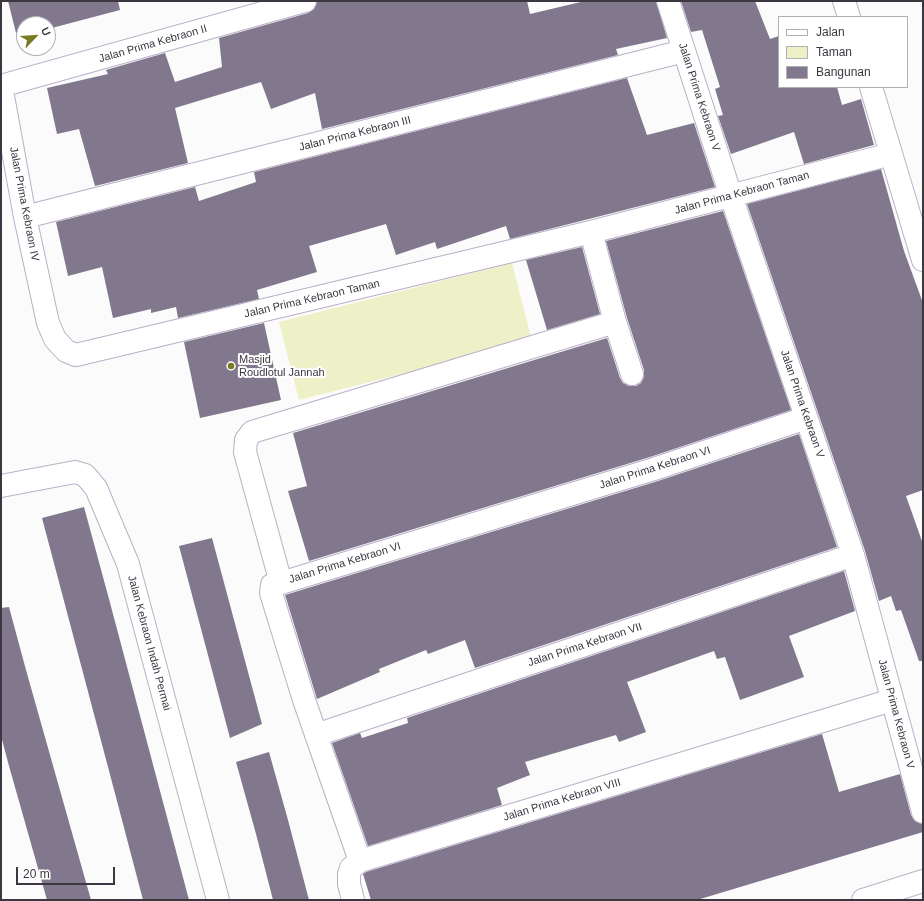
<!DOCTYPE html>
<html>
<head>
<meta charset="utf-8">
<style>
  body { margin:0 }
  #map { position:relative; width:924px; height:901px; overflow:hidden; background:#fbfbfb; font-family:Arial,sans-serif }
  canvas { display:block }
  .frame { position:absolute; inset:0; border:2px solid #3a3740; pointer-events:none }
  .legend { position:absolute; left:778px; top:16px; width:130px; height:72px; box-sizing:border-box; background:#fff; border:1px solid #b0afb3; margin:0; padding:5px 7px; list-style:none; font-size:12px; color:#3a3740 }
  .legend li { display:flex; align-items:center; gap:8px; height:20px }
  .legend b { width:20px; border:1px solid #b0afb3 }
  .north { position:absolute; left:16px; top:16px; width:40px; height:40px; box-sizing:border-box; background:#fff; border:1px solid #b0afb3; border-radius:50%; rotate:65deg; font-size:11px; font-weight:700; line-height:16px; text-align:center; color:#3a3740 }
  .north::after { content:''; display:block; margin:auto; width:14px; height:18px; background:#797b23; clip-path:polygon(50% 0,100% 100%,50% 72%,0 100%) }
  .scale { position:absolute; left:16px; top:867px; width:99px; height:18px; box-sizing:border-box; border:2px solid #3a3740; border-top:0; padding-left:5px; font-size:12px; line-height:14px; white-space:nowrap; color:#3a3740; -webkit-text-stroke:3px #fff; paint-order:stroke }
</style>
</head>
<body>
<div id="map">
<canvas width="924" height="901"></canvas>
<div class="frame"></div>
<ul class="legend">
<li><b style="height:5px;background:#fff"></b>Jalan</li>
<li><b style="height:11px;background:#eef1c8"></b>Taman</li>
<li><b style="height:11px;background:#81788e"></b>Bangunan</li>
</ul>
<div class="north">U</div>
<div class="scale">20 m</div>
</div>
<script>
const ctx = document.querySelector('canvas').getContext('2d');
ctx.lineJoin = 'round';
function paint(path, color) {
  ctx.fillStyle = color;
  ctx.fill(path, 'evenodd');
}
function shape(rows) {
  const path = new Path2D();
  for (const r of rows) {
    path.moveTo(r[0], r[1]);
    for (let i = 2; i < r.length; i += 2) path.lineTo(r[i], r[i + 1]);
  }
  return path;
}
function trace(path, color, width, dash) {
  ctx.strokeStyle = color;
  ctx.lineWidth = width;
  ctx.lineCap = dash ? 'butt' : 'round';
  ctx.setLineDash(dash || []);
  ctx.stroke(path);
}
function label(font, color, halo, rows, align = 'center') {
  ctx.font = font + ' Arial,sans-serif';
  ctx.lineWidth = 4;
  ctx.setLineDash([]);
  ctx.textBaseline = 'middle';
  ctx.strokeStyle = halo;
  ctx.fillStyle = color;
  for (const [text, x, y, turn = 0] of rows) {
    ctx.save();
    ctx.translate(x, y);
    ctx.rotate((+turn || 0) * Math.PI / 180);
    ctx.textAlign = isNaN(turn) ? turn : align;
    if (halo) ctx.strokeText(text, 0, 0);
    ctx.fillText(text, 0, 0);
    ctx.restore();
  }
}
const green = shape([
  [512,263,532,341,299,400,279,322]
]);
const building = shape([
  [8,1,118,1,120,10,48,29,48,24,24,24,24,35,17,37],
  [317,1,527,1,530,14,585,1,656,1,667,38,616,49,618,55,322,129,315,93,271,109,261,82,175,108,188,163,95,186,79,129,57,134,47,88,108,74,106,70,165,53,175,82,222,67,219,38,308,13,314,9],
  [681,1,755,1,770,39,779,36,779,87,837,87,842,105,861,99,874,145,804,164,794,132,731,154,718,116,723,115,715,89,720,87,702,30,691,32],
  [627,78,647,135,694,123,715,187,510,239,506,226,437,249,435,242,396,255,386,224,309,246,317,272,257,290,259,299,178,318,176,307,151,313,151,309,113,318,102,267,68,276,56,222,195,187,199,201,256,182,254,172],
  [881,169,904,251,923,303,923,490,906,496,923,544,923,661,919,661,901,610,896,611,891,596,879,601,865,551,747,204],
  [723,211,791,410,650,457,309,561,288,491,307,486,293,433,607,338,620,378,623,383,629,386,636,386,641,383,644,377,644,370,627,318,606,241],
  [582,247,600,314,547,330,526,260],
  [264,323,281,400,200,418,184,342],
  [799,434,837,547,475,668,465,640,428,654,426,650,379,669,380,672,317,699,285,595,658,481],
  [84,507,109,599,189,900,143,900,117,801,42,518],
  [212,538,262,724,230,738,179,546],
  [844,571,855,611,789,636,804,677,740,700,725,657,717,659,714,651,627,682,646,732,619,742,616,735,525,762,530,775,497,788,502,805,368,846,332,743,360,733,362,738,408,723,407,718],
  [9,607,26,670,91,900,47,900,9,766,1,736,1,608],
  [822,734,839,792,900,774,911,815,915,821,923,824,923,832,697,900,371,900,363,874,366,872],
  [269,752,288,820,309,900,273,900,256,834,236,762]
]);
const minor = shape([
  [668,1,731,196,853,555,923,812],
  [844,1,849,17],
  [1,85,25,217,48,323,55,339,66,351,76,355,591,232,891,154],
  [1,86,305,1],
  [871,87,923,260],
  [25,217,684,51],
  [591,232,615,322,632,374],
  [615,322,252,432,246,440,245,452,281,583,654,469,806,418],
  [1,486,75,472,85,475,96,488,128,564,218,900],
  [281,583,272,585,271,593,304,700,360,861],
  [316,735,853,555],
  [353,900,349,884,349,874,351,868,360,861,892,700],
  [863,900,923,881]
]);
const markers = [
  [231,366,4,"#797b23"]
];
const streetNames = [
  ["Jalan Prima Kebraon II",153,44,-16],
  ["Jalan Prima Kebraon V",699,97,72],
  ["Jalan Prima Kebraon III",355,134,-14],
  ["Jalan Prima Kebraon Taman",742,193,-15],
  ["Jalan Prima Kebraon IV",24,204,79],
  ["Jalan Prima Kebraon Taman",312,299,-13],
  ["Jalan Prima Kebraon V",802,404,71],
  ["Jalan Prima Kebraon VI",655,468,-18],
  ["Jalan Prima Kebraon VI",345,563,-17],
  ["Jalan Kebraon Indah Permai",149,643,75],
  ["Jalan Prima Kebraon VII",585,645,-18],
  ["Jalan Prima Kebraon V",896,714,75],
  ["Jalan Prima Kebraon VIII",562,800,-17]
];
const poiNames = [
  ["Masjid",239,360],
  ["Roudlotul Jannah",239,373]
];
paint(green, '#eef1c8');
paint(building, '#81788e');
trace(minor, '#b9b0c8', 24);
trace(minor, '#fff', 22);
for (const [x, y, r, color] of markers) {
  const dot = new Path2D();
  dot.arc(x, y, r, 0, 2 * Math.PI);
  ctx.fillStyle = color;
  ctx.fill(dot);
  trace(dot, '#fff', 1.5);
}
label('11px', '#3a3740', '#fff', streetNames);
label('11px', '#3a3740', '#fff', poiNames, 'left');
</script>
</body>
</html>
